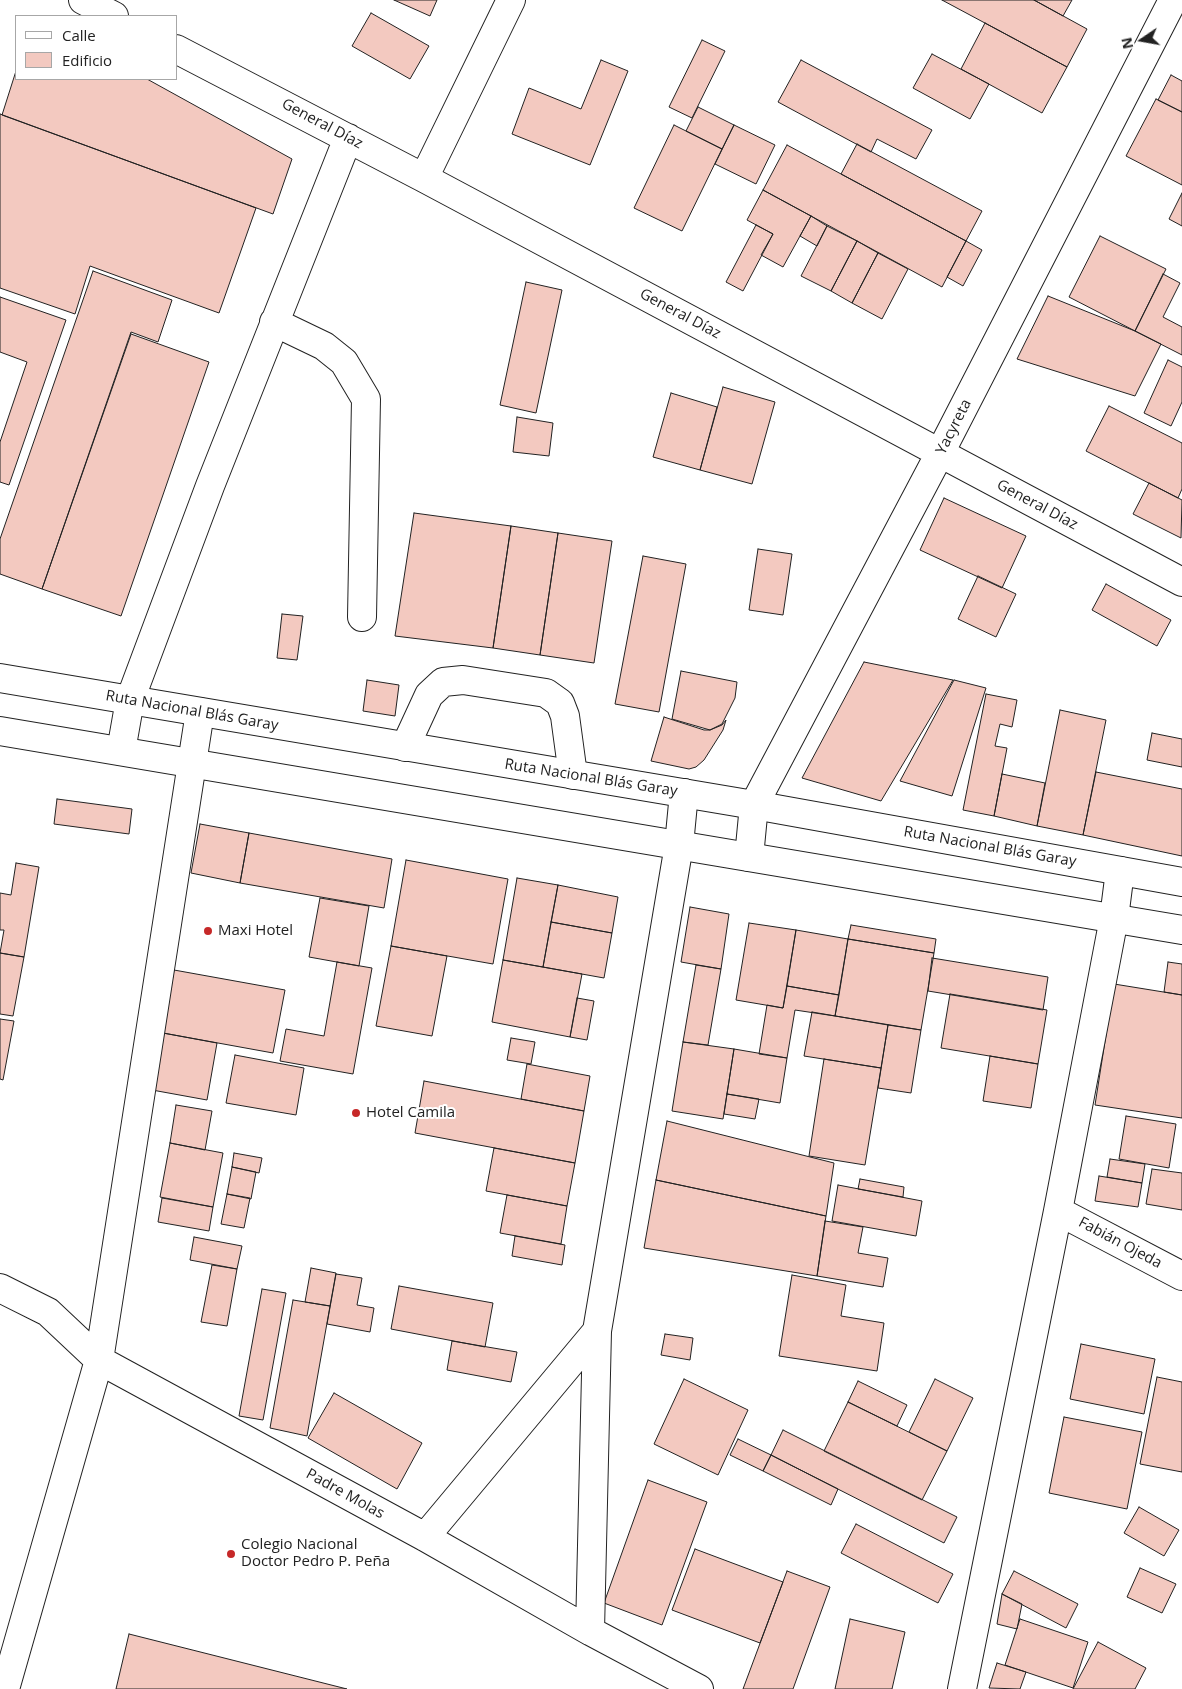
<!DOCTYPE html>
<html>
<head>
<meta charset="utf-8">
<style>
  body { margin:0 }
  #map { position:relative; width:1182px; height:1689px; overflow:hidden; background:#fff; font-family:"Open Sans",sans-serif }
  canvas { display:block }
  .legend { position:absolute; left:15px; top:15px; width:162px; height:65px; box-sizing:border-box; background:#fff; border:1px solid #a7a7a7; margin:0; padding:6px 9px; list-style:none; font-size:15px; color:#222 }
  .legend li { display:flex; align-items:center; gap:10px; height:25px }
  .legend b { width:25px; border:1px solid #a7a7a7 }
  .north { position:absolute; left:1117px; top:15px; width:50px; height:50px; -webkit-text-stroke:4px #fff; paint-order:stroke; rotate:258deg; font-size:14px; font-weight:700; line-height:20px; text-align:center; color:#222 }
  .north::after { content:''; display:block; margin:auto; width:18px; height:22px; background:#222; clip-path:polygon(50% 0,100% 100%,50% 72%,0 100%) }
</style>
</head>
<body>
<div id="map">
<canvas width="1182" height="1689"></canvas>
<ul class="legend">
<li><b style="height:6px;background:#fff"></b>Calle</li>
<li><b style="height:14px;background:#f3c9c0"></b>Edificio</li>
</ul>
<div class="north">N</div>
</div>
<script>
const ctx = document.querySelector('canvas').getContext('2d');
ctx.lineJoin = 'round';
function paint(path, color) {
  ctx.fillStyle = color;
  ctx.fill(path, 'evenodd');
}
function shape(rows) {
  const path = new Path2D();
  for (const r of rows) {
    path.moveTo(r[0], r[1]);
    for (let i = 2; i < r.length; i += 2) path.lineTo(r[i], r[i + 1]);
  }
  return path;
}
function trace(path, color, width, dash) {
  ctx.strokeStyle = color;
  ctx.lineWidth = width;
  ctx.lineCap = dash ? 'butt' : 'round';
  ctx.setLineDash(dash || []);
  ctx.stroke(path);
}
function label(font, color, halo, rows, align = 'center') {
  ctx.font = font + ' "Open Sans",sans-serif';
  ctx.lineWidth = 4;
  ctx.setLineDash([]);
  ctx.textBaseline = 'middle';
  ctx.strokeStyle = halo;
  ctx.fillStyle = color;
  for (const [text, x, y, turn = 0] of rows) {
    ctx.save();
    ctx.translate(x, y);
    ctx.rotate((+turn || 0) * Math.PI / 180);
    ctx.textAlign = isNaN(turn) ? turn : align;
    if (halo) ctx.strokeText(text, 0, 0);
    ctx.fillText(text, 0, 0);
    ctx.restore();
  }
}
const building = shape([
  [394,0,437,0,430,16,394,0],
  [942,0,1034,0,1087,29,1067,67,942,0],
  [1034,0,1072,0,1063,16,1034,0],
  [371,13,429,46,410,79,352,46,371,13],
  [985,23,1067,67,1042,113,961,69,985,23],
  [702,40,725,51,692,118,669,107,702,40],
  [932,54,989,84,970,119,913,88,932,54],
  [601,60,628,71,590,165,512,134,529,88,581,109,601,60],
  [801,60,932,130,916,159,877,139,871,152,778,102,801,60],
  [16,71,16,79,147,79,292,159,273,214,2,115,16,71],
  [1171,75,1182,81,1182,112,1158,100,1171,75],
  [1156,99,1182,112,1182,185,1126,156,1156,99],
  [698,107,734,125,722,149,686,131,698,107],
  [0,114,256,208,219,313,90,266,75,314,0,288,0,114],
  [674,125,722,149,682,231,634,208,674,125],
  [734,125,775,145,756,184,715,164,734,125],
  [857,144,982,211,966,241,841,174,857,144],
  [787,145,966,241,942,287,763,190,787,145],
  [763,190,811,216,783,267,761,255,773,234,747,220,763,190],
  [1182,193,1182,226,1169,219,1182,193],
  [811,216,827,226,817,246,800,236,811,216],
  [756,225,773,234,743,291,726,282,756,225],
  [827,226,857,241,831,291,801,276,827,226],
  [1100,236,1166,269,1135,331,1069,297,1100,236],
  [857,241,878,253,852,303,831,291,857,241],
  [966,241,982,250,963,286,947,277,966,241],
  [878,253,908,269,882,319,852,303,878,253],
  [93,271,172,300,158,342,131,332,42,589,0,574,0,539,93,271],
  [1163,274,1180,283,1163,317,1182,327,1182,355,1135,331,1163,274],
  [526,282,562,290,536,413,500,405,526,282],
  [1048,296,1135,331,1161,344,1135,396,1017,359,1048,296],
  [0,297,66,320,9,485,0,482,0,442,27,362,0,352,0,297],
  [131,334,209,362,121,616,42,589,131,334],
  [1168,360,1182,367,1182,402,1171,426,1144,413,1168,360],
  [723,387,775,402,752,484,700,470,723,387],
  [671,393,717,407,700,470,653,457,671,393],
  [1109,406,1182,443,1182,489,1178,498,1086,451,1109,406],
  [517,417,553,423,549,456,513,452,517,417],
  [1149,483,1182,500,1181,538,1133,514,1149,483],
  [944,498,1026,536,1002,588,920,550,944,498],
  [414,513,511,526,493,648,395,636,414,513],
  [511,526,558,533,540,655,493,648,511,526],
  [558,533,612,541,594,663,540,655,558,533],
  [758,549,792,554,783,615,749,610,758,549],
  [643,556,686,564,659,712,615,704,643,556],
  [978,576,1016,594,996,637,958,619,978,576],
  [1106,584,1171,620,1157,646,1092,610,1106,584],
  [282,614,303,616,297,660,277,658,282,614],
  [864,662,953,680,881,801,802,778,864,662],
  [681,671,737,682,735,698,722,724,710,730,672,719,681,671],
  [367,680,399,685,395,716,363,711,367,680],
  [954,680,986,688,952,796,900,781,954,680],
  [986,694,1017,700,1012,727,1000,724,995,746,1007,748,994,816,963,810,986,694],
  [1060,710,1106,720,1083,835,1037,826,1060,710],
  [664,717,704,730,710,730,722,725,726,720,723,730,704,760,696,767,689,769,651,761,664,717],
  [1152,733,1182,739,1182,767,1147,760,1152,733],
  [1096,772,1182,789,1182,856,1083,835,1096,772],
  [1002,774,1045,783,1037,826,994,816,1002,774],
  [57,799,132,809,129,834,54,824,57,799],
  [200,824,249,833,240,883,191,873,200,824],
  [249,833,392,859,384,908,240,883,249,833],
  [406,860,508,879,493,964,391,946,406,860],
  [16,863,39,867,24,957,0,953,4,930,0,930,0,893,11,895,16,863],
  [517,878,558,885,543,967,503,960,517,878],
  [558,885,618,897,612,933,551,922,558,885],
  [320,898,369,906,359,966,309,957,320,898],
  [690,907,729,914,721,969,681,962,690,907],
  [551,922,612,933,604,978,543,967,551,922],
  [749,923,796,930,783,1008,736,1000,749,923],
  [851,925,936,939,934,953,848,939,851,925],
  [796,930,848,939,839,995,787,986,796,930],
  [848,939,934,953,921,1030,835,1016,848,939],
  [391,946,447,956,432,1036,376,1026,391,946],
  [0,953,24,957,13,1016,0,1014,0,953],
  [932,958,1048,977,1043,1010,928,991,932,958],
  [503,960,582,974,570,1037,492,1022,503,960],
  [337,962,372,968,353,1074,280,1061,286,1029,324,1036,337,962],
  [1168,962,1182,964,1182,995,1164,992,1168,962],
  [696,965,721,969,708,1045,683,1042,696,965],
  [174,970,285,990,273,1053,163,1033,174,970],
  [1114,984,1182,995,1182,1118,1095,1105,1114,984],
  [787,986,839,995,835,1016,795,1010,787,1058,759,1054,767,1005,783,1008,787,986],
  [950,994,1047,1010,1038,1064,941,1048,950,994],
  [577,998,594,1001,587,1040,570,1037,577,998],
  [812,1012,888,1025,881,1068,804,1056,812,1012],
  [0,1019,14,1021,3,1080,0,1079,0,1019],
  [888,1025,921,1030,911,1093,878,1088,888,1025],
  [163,1033,217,1043,207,1100,152,1090,163,1033],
  [511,1038,535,1042,531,1064,507,1060,511,1038],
  [683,1042,734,1049,723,1119,672,1111,683,1042],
  [734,1049,787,1058,780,1103,727,1094,734,1049],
  [235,1055,304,1068,296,1115,226,1103,235,1055],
  [990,1056,1038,1064,1031,1108,983,1101,990,1056],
  [824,1059,881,1068,865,1165,809,1156,824,1059],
  [527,1064,590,1076,584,1111,521,1099,527,1064],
  [424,1081,584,1111,575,1163,415,1133,424,1081],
  [727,1094,759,1099,755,1119,724,1114,727,1094],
  [176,1105,212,1111,205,1150,170,1143,176,1105],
  [1126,1116,1176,1124,1169,1168,1119,1159,1126,1116],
  [667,1121,834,1163,826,1216,656,1180,667,1121],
  [170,1143,223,1153,213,1207,160,1197,170,1143],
  [494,1148,575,1163,567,1206,486,1191,494,1148],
  [234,1153,262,1158,259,1173,232,1167,234,1153],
  [1110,1159,1145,1164,1142,1183,1107,1177,1110,1159],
  [232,1167,256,1172,251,1199,227,1194,232,1167],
  [1152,1169,1182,1173,1182,1210,1146,1204,1152,1169],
  [1099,1176,1142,1183,1138,1207,1095,1201,1099,1176],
  [860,1179,904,1187,903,1197,858,1189,860,1179],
  [656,1180,826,1216,817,1276,644,1248,656,1180],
  [838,1185,922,1201,916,1236,832,1221,838,1185],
  [227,1194,250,1198,244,1228,221,1224,227,1194],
  [507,1195,567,1206,561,1244,500,1233,507,1195],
  [162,1198,213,1207,209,1231,158,1222,162,1198],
  [825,1221,863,1227,858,1253,888,1258,883,1287,817,1276,825,1221],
  [515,1236,565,1245,562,1265,512,1256,515,1236],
  [194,1237,242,1246,237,1269,190,1260,194,1237],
  [212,1265,237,1269,227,1326,201,1322,212,1265],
  [311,1268,336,1273,330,1306,305,1302,311,1268],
  [336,1274,362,1278,357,1305,374,1308,370,1332,327,1324,336,1274],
  [792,1275,846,1285,841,1316,884,1323,877,1371,779,1356,792,1275],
  [399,1286,493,1303,485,1347,391,1329,399,1286],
  [262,1289,286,1293,263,1420,239,1416,262,1289],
  [293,1300,330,1306,307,1436,270,1428,293,1300],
  [665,1334,693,1338,690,1360,661,1355,665,1334],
  [452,1341,517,1352,511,1382,447,1370,452,1341],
  [1081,1344,1155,1359,1144,1414,1070,1399,1081,1344],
  [1157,1377,1182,1382,1182,1472,1140,1464,1157,1377],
  [684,1379,748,1410,718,1475,654,1444,684,1379],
  [935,1379,973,1398,947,1451,909,1432,935,1379],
  [858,1381,907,1405,897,1426,848,1402,858,1381],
  [334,1393,422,1443,397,1489,308,1438,334,1393],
  [848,1402,947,1451,922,1500,824,1451,848,1402],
  [1064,1417,1142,1432,1127,1509,1049,1493,1064,1417],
  [783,1430,957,1517,944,1543,771,1455,783,1430],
  [738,1439,771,1455,763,1471,730,1455,738,1439],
  [771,1455,838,1489,831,1505,763,1471,771,1455],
  [648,1480,707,1502,662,1625,604,1603,648,1480],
  [1139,1507,1179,1530,1164,1556,1124,1533,1139,1507],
  [856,1524,953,1574,938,1603,841,1553,856,1524],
  [695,1549,783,1582,760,1643,672,1610,695,1549],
  [1140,1568,1176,1584,1162,1613,1127,1597,1140,1568],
  [787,1571,830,1587,793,1689,743,1689,787,1571],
  [1014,1571,1078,1604,1066,1628,1002,1594,1014,1571],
  [1002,1594,1022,1604,1017,1629,997,1624,1002,1594],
  [850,1619,905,1632,892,1689,835,1689,850,1619],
  [1020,1619,1088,1642,1073,1688,1005,1665,1020,1619],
  [129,1634,347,1689,116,1689,129,1634],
  [1098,1642,1146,1668,1135,1689,1073,1689,1098,1642],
  [997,1663,1026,1672,1020,1689,989,1688,997,1663]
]);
const minor = shape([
  [83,0,114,16],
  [176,49,424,178,1182,582],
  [424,178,511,0],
  [274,322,324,346,344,362,366,399,362,617],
  [405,747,429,695,443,682,463,680,546,693,560,703,565,716,573,775],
  [121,751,130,700,210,486,348,138],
  [749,857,754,805,940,453,1173,0],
  [1058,1211,1182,1276],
  [0,1288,48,1312,99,1360,425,1537,590,1631,699,1689],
  [425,1537,597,1331,679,845,684,793],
  [590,1631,597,1331],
  [5,1689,99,1360,200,712],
  [962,1689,1058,1211,1114,918,1120,871]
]);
const highway = shape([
  [0,678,754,805,1182,882],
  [0,731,1182,930]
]);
const markers = [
  [208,931,5,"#c62828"],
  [356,1113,5,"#c62828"],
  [231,1554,5,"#c62828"]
];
const streetNames = [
  ["General Díaz",322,124,28],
  ["General Díaz",680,314,28],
  ["Yacyreta",954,427,-63],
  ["General Díaz",1037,505,28],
  ["Ruta Nacional Blás Garay",192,711,10],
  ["Ruta Nacional Blás Garay",591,778,9],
  ["Ruta Nacional Blás Garay",990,847,10],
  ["Fabián Ojeda",1120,1243,28],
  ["Padre Molas",345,1494,29]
];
const poiNames = [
  ["Maxi Hotel",218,931],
  ["Hotel Camila",366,1113],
  ["Colegio Nacional",241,1545],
  ["Doctor Pedro P. Peña",241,1562]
];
paint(building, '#f3c9c0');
trace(building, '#222', 1);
trace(minor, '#222', 30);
trace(highway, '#222', 30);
trace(minor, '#fff', 28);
trace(highway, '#fff', 28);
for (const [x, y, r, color] of markers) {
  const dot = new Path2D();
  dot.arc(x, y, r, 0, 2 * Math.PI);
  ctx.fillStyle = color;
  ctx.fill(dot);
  trace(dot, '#fff', 2);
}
label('15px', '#222', '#fff', streetNames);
label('15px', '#222', '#fff', poiNames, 'left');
</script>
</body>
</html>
